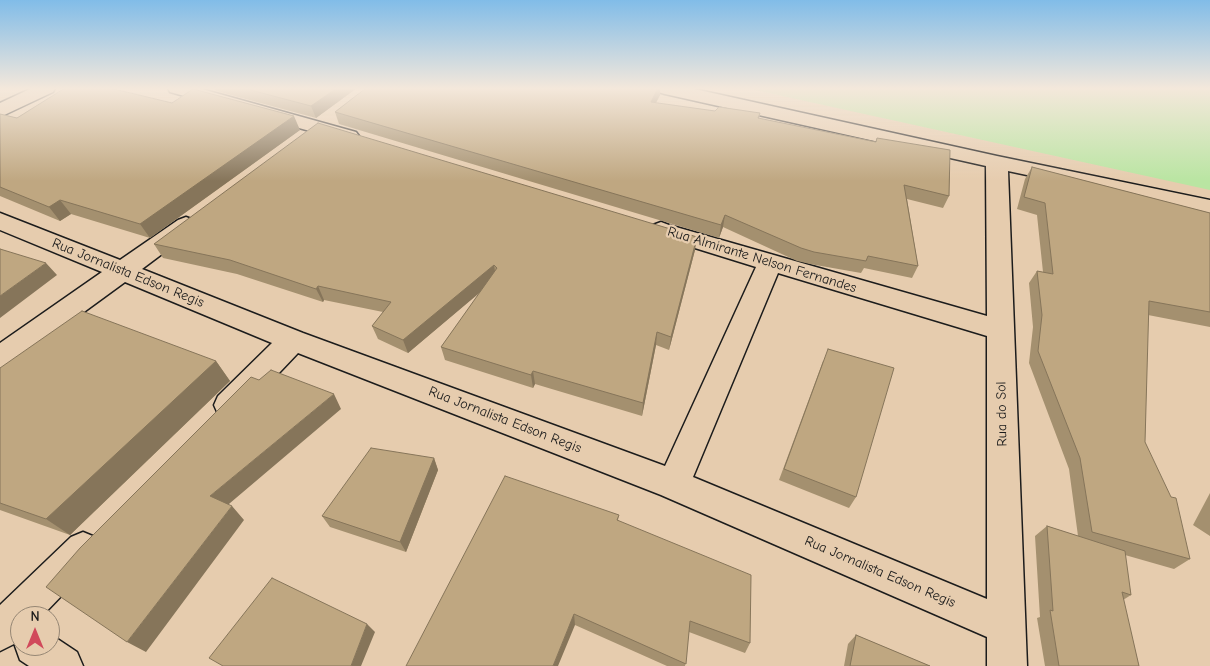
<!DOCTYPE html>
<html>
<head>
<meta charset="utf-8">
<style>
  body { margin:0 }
  #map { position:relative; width:1210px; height:666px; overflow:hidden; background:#e6ccae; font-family:"Comic Neue",sans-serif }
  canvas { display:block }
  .north { position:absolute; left:10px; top:606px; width:50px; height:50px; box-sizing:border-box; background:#e6ccae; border:1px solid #958674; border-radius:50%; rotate:0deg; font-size:14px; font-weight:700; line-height:20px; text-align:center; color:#1c1c1c }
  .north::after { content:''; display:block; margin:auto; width:18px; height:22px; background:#d1495b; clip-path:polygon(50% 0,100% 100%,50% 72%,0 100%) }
</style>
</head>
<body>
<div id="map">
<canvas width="1210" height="666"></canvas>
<div class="north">N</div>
</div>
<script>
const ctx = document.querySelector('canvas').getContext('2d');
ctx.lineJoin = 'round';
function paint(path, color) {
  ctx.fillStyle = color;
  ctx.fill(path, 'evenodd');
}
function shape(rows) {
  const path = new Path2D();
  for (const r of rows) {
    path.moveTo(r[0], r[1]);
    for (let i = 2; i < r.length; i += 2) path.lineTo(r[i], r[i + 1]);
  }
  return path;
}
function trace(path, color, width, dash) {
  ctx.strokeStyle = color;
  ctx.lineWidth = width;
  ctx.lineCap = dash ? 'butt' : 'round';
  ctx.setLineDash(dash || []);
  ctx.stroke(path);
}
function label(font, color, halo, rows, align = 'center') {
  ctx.font = font + ' "Comic Neue",sans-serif';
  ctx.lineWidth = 4.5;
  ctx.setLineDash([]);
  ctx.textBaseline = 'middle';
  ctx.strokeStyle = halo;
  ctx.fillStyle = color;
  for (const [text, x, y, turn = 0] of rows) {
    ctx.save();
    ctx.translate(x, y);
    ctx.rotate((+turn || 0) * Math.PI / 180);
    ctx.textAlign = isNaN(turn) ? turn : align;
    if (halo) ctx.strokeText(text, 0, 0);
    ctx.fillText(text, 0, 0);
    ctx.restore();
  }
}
const green = shape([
  [746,88,1210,88,1210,190]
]);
const minor = shape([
  [32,88,55,88,53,92,0,117,0,103,32,88],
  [168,88,198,88,356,132,359,136,356,140,349,142,342,140,170,92,168,88],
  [656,88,690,88,997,156,1210,200,1210,214,1008,171,1027,666,987,666,987,637,661,495,298,353,240,414,229,417,218,414,214,405,218,396,272,343,125,282,10,366,0,369,0,343,102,272,0,230,0,213,120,260,178,220,186,217,194,220,198,225,194,230,142,269,303,333,665,466,756,267,653,235,649,230,653,225,661,222,669,225,987,316,986,166,665,94,658,92,656,88],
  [778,273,987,336,987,599,693,477,778,273],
  [83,532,95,537,101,549,95,561,42,616,20,616,20,646,50,646,50,634,77,652,83,666,29,666,20,660,15,646,16,643,0,651,0,605,71,537,83,532]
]);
const wall = shape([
  [214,88,357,88,316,118,216,91],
  [366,88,660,88,660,95,656,103,715,111,760,113,759,119,876,142,877,138,949,196,943,208,907,199,918,266,912,278,864,268,861,273,810,264,797,261,723,227,719,238,339,124,335,112],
  [172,103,300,130,150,238,71,214,60,221,0,196,0,114,17,118],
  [1032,167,1210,213,1210,327,1148,315,1145,442,1190,559,1174,569,1125,555,1131,595,1123,600,1139,666,1045,666,1037,618,1040,617,1035,536,1047,526,1078,536,1069,469,1029,363,1033,327,1029,283,1037,271,1043,272,1037,215,1017,209,1025,179],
  [154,244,695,250,669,350,656,345,642,416,535,384,533,388,445,360,441,347,481,291,408,353,378,339,372,326,383,312,324,300,323,302,237,274,163,258],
  [216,361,230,381,70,535,0,510,0,368],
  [823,361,856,497,849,508,779,480],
  [434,458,438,470,406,552,330,527,322,516],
  [1210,493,1210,536,1193,525],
  [619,515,618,520,750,643,745,653,689,632,685,666,667,666,575,625,406,666],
  [856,635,930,666,844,666,848,644]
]);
const shadedWall = shape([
  [337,88,357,88,316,118,311,106],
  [658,88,660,88,660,95,650,114,651,102],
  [294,116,300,130,150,238,140,224],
  [60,200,71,214,60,221,49,207],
  [725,215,723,227,719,238,721,225],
  [697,237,695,250,669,350,671,337],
  [46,263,57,275,0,318,0,296],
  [494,265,496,279,408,353,403,340],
  [318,286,324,300,323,302,316,289],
  [657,332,656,345,642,416,643,403],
  [216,361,230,381,70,535,46,519],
  [533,371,535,384,533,388,531,375],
  [334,394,341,409,223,509,210,496],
  [434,458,438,470,406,552,400,542],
  [232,506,244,520,146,652,127,642],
  [574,614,575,625,558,666,553,666],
  [367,624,375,632,361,666,351,666]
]);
const building = shape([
  [65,88,110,88,172,103,193,89,294,116,140,224,60,200,49,207,0,187,0,114,17,118,65,88],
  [243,88,337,88,311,106,243,88],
  [366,88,658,88,651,102,715,111,719,107,760,113,758,118,876,142,877,138,950,150,949,196,904,185,918,266,868,256,866,261,814,252,801,248,725,215,721,225,335,112,366,88],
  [318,123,697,237,671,337,657,332,643,403,533,371,531,375,441,347,497,268,494,265,403,340,372,326,391,302,318,286,316,289,230,260,154,244,318,123],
  [1032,167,1210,213,1210,312,1149,301,1145,442,1171,497,1176,498,1190,559,1092,532,1080,458,1038,351,1042,315,1037,271,1053,274,1045,203,1024,197,1032,167],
  [0,249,46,263,0,296,0,249],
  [82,311,216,361,46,519,0,503,0,368,82,311],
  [828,349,894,368,856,497,784,469,828,349],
  [271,370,334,394,210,496,232,506,127,642,46,587,80,548,251,377,259,380,271,370],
  [371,448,434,458,400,542,322,516,371,448],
  [505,476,619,515,617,520,751,575,750,643,690,621,686,664,574,614,553,666,406,666,505,476],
  [1047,526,1125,551,1131,595,1122,592,1139,666,1059,666,1050,610,1053,611,1047,526],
  [272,578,367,624,351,666,223,666,209,658,272,578],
  [856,635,930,666,850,666,856,635]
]);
const streetNames = [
  ["Rua Almirante Nelson Fernandes",762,260,17],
  ["Rua Jornalista Edson Regis",128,273,22],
  ["Rua do Sol",1002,414,-91],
  ["Rua Jornalista Edson Regis",505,420,21],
  ["Rua Jornalista Edson Regis",880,572,23]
];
paint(green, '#b9e5a2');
trace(minor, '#1c1c1c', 3);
paint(minor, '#e6ccae');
paint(wall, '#a4906f');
paint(shadedWall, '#86755a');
paint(building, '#bfa781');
trace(building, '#86755a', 1);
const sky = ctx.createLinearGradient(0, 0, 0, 181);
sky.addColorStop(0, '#81bce8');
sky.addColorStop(0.49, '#f4e8db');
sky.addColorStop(1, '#f4e8db00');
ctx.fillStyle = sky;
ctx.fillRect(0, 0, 1210, 181);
label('14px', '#1c1c1c', '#e6ccae', streetNames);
</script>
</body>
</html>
